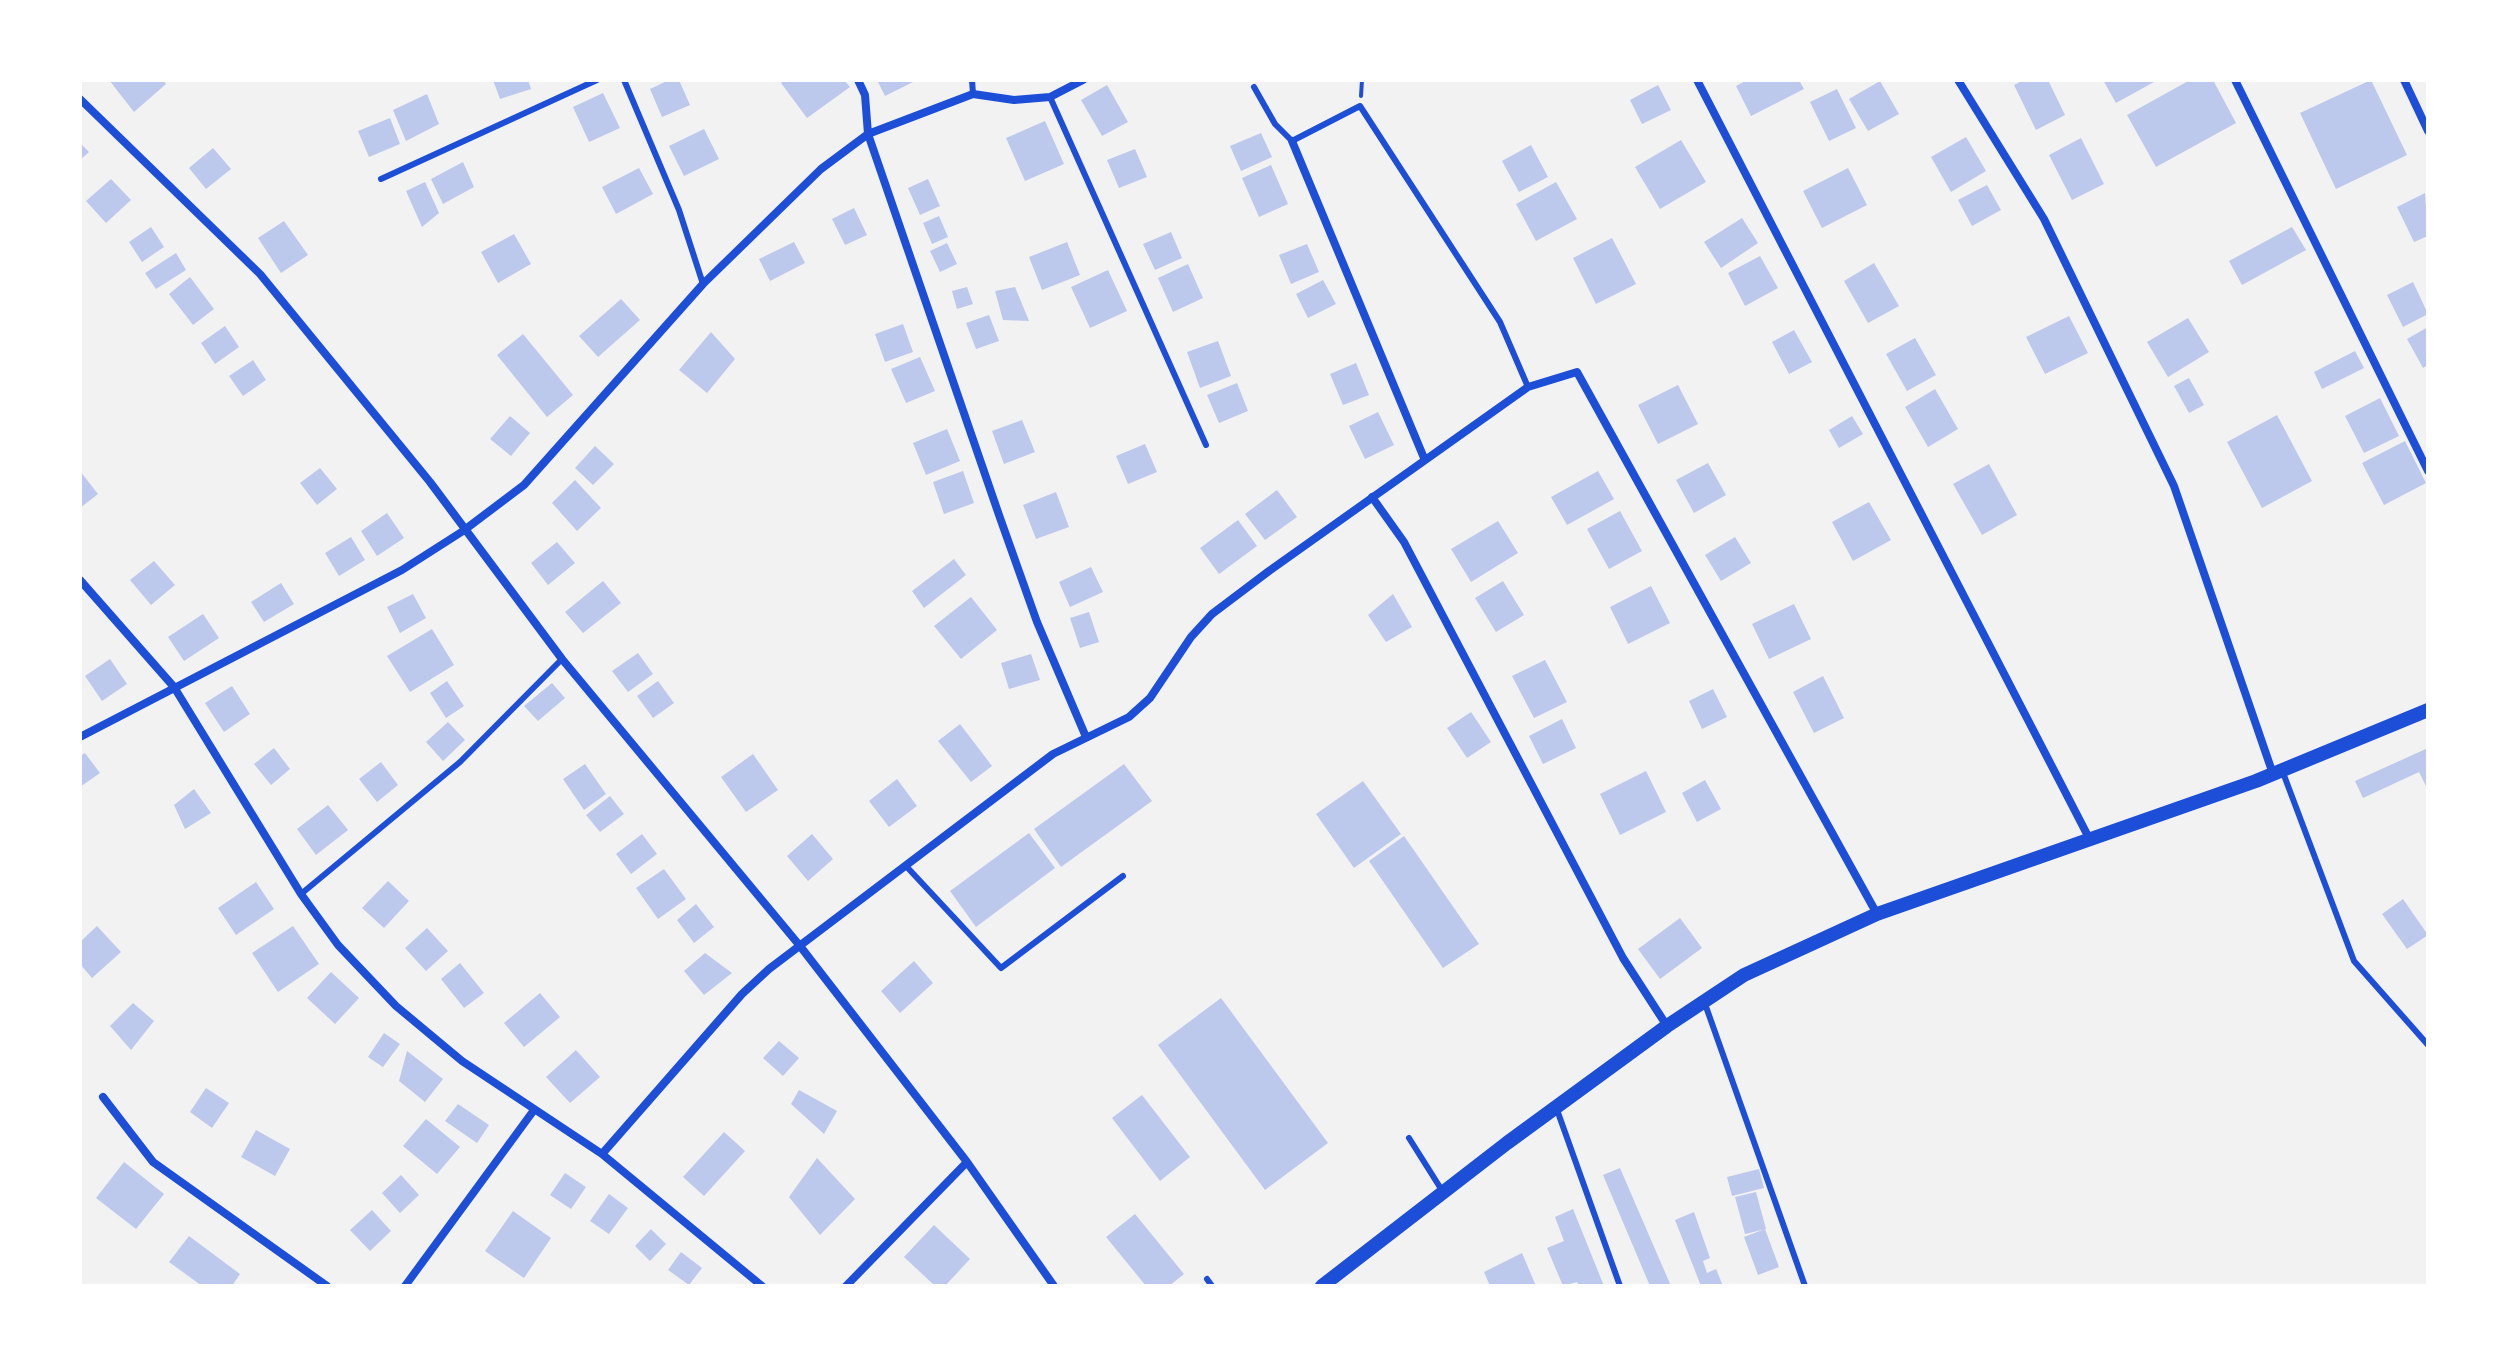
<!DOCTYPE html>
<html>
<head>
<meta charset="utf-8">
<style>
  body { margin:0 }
  #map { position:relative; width:2508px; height:1366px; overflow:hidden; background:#f2f2f2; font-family:"Roboto Serif",serif }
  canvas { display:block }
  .frame { position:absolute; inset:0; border:82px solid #fff; pointer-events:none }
</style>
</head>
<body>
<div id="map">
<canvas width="2508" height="1366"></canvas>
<div class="frame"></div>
</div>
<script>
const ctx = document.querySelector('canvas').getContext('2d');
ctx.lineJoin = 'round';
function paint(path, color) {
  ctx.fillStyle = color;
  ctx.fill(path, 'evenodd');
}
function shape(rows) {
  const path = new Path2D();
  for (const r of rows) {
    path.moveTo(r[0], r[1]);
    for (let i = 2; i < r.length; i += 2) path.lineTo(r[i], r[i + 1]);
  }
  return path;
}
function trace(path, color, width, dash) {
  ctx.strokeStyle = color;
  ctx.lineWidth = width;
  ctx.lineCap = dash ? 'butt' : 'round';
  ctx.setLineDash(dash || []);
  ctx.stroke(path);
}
const building = shape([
  [109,80,163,80,166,84,134,112],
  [493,80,528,80,531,89,500,99],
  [669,80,679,80,690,105,662,117,650,89],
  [786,80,844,80,850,87,807,118,781,83],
  [877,80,917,80,885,96],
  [1747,80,1799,80,1804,89,1751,116,1736,86],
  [2024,80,2048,80,2065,115,2036,130,2014,85],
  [2103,80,2153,80,2154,82,2116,103],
  [2190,80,2213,80,2236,123,2156,167,2127,115],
  [2371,80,2407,155,2336,189,2300,113],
  [1880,81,1899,114,1868,131,1849,99],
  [1107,85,1128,122,1102,136,1081,100],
  [1658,85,1671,110,1642,124,1630,100],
  [1837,89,1856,128,1829,141,1810,102],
  [603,93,620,128,589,142,573,107],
  [427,94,439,124,406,141,393,110],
  [390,118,400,144,369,157,358,131],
  [1045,121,1064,164,1025,181,1006,138],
  [704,129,719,159,684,176,669,146],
  [1261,133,1272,157,1241,171,1230,146],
  [1966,137,1986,171,1951,192,1931,157],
  [2081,138,2104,184,2072,200,2049,155],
  [1681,140,1706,182,1660,209,1635,167],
  [80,143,89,152,80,160],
  [1531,145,1548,177,1519,192,1502,161],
  [213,148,231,169,206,189,189,168],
  [1135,149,1147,177,1119,188,1107,160],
  [463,162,474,187,443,204,431,179],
  [1271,165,1288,204,1259,217,1242,178],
  [639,168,653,194,616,214,602,187],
  [1848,168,1867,205,1822,228,1803,191],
  [111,179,131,200,106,223,86,201],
  [928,179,940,206,920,215,908,188],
  [425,182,439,213,422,227,406,191],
  [1556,182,1577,219,1536,241,1516,204],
  [1987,185,2001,210,1972,226,1958,200],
  [2425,193,2428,236,2414,242,2397,207],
  [854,208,867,235,845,245,832,219],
  [939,216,948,237,932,244,923,223],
  [1742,218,1758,243,1721,268,1704,242],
  [284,221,308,255,281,273,258,238],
  [151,227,164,247,142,262,129,242],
  [2292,227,2306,250,2242,285,2229,261],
  [1171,232,1182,258,1155,270,1143,244],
  [514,234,531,264,498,283,481,252],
  [1612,238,1636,284,1596,304,1573,258],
  [794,242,805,263,770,281,759,259],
  [1067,242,1080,275,1042,290,1029,257],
  [947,243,957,264,940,272,930,251],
  [1307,244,1319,272,1291,284,1279,255],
  [176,253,186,270,156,289,145,273],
  [1760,256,1778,288,1745,306,1728,273],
  [1874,263,1899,306,1868,323,1844,281],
  [1188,264,1203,298,1173,312,1158,278],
  [1108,270,1127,311,1090,328,1071,287],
  [190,277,214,309,193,325,169,294],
  [1323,280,1336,304,1308,318,1296,294],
  [2413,282,2428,314,2403,327,2387,295],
  [967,287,973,304,957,309,952,291],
  [1015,287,1029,321,1003,320,995,291],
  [621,299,640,320,598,357,579,336],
  [989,315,999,341,976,349,966,323],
  [2069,316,2088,353,2045,374,2026,337],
  [2188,318,2209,352,2168,377,2147,342],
  [903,324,913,352,885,362,875,334],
  [225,326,239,347,215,364,201,343],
  [2428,327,2428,365,2423,368,2407,339],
  [1794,330,1812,362,1789,374,1772,342],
  [711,332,735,359,707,393,679,370],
  [523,334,573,395,547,417,497,355],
  [1915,338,1936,375,1907,391,1886,354],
  [1218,341,1231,376,1200,388,1187,352],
  [2355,351,2364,368,2322,389,2314,372],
  [920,357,935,391,906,403,891,369],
  [253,360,266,380,243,396,229,376],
  [1356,363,1369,395,1343,405,1330,374],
  [2189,378,2204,405,2189,413,2174,386],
  [1237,383,1248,411,1219,423,1207,395],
  [1678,385,1698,424,1658,444,1638,405],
  [1935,389,1958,429,1928,447,1905,407],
  [2380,398,2399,436,2364,453,2345,416],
  [1378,412,1394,445,1365,459,1349,426],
  [2277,415,2312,481,2262,508,2227,442],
  [510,416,530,433,511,456,490,439],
  [1852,416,1863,434,1839,448,1829,430],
  [1022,420,1035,452,1004,464,992,431],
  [947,429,960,461,926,475,913,443],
  [2405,441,2426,483,2384,505,2362,463],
  [1145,444,1157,472,1128,484,1116,456],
  [595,446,614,464,593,485,575,468],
  [1708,463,1726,495,1694,513,1676,480],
  [1989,464,2017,515,1982,535,1953,484],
  [320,468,337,489,317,505,300,483],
  [80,471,98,494,80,508],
  [963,471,974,503,944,514,933,482],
  [1598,471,1614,499,1567,525,1551,497],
  [575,480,601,508,577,531,552,503],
  [1277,490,1297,517,1265,540,1245,514],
  [1056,492,1069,527,1036,539,1023,505],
  [1869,502,1891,540,1853,561,1832,522],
  [1620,511,1642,551,1609,569,1587,529],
  [387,513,404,538,377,556,361,531],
  [1238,520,1257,546,1219,574,1200,548],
  [1498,521,1518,553,1471,582,1451,549],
  [351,537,365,560,339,576,325,553],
  [1735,537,1751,563,1721,581,1705,555],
  [557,542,575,563,548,585,531,563],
  [954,559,966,575,924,608,912,591],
  [154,561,175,585,151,605,130,580],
  [1091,567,1103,592,1070,607,1059,582],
  [603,581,621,603,583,633,565,612],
  [1503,581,1524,615,1496,632,1475,598],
  [281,583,294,604,264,622,251,602],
  [1651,586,1670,623,1628,644,1610,607],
  [413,594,426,618,400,633,387,607],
  [1393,594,1412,627,1386,642,1368,615],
  [971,597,997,630,961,659,934,626],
  [1794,604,1811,639,1769,659,1752,624],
  [1089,612,1099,642,1080,648,1070,618],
  [203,614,219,638,184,661,168,637],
  [432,629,454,665,410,692,387,656],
  [638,653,653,674,628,692,612,671],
  [1031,654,1040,680,1009,689,1001,663],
  [110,659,127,684,102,701,85,676],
  [1545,660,1567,702,1534,718,1512,676],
  [1823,676,1844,718,1814,733,1793,692],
  [447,681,464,706,446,718,430,693],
  [658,681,674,703,653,718,637,696],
  [552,683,565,698,538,721,524,706],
  [232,686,250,714,224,732,205,703],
  [1713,689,1727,717,1702,729,1689,701],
  [1471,712,1491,742,1467,758,1447,728],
  [1562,719,1576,748,1543,764,1529,736],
  [448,722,465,740,443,761,426,742],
  [960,724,992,766,971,782,938,741],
  [274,748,290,769,271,785,254,764],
  [2428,748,2428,790,2419,772,2363,798,2355,781],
  [85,753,100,773,80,787,80,756],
  [753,754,778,790,746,812,721,777],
  [381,762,398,785,377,802,359,779],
  [585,764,606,794,584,810,563,779],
  [1124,764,1152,801,1061,867,1034,829],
  [1646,771,1666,812,1620,835,1600,794],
  [897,779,917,806,889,827,869,801],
  [1705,780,1721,809,1697,822,1682,793],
  [1363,781,1401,834,1354,868,1316,814],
  [194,789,211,813,185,829,174,805],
  [610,796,624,814,600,832,586,815],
  [328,805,348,830,316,855,297,829],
  [1029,833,1055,868,976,927,950,891],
  [642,834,657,854,631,874,616,854],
  [812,834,833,859,808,881,787,856],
  [1404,836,1479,944,1443,968,1369,861],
  [664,869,686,899,658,919,636,888],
  [388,881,409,901,384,928,362,908],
  [256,882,274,909,236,935,218,908],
  [2403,899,2428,935,2407,949,2382,914],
  [696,904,714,927,694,943,677,920],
  [1680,918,1702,948,1660,979,1638,949],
  [97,926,121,952,92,978,80,964,80,942],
  [293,926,319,964,278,992,252,953],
  [427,928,448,951,426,971,405,948],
  [705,953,732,973,704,995,684,971],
  [914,961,933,983,900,1013,881,991],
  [460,963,484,993,464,1008,441,979],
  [331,972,359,998,335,1024,307,998],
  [540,993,560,1017,524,1047,504,1023],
  [1221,998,1328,1143,1265,1190,1158,1045],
  [133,1003,154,1021,131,1050,110,1026],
  [384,1033,400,1044,383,1067,368,1057],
  [779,1041,799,1058,783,1076,763,1058],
  [576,1050,600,1077,570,1103,546,1077],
  [407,1051,443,1079,425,1102,399,1081],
  [206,1088,229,1103,212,1128,190,1112],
  [799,1090,837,1111,824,1134,791,1104],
  [1142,1095,1190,1157,1160,1181,1112,1118],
  [458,1104,489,1125,477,1143,445,1121],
  [426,1119,460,1147,437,1174,403,1146],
  [256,1130,290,1149,275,1176,241,1157],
  [724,1132,745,1151,704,1196,683,1177],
  [817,1158,855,1199,820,1235,789,1197],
  [124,1162,164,1194,136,1229,96,1198],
  [1620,1168,1648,1233,1671,1286,1650,1286,1603,1175],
  [1759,1169,1764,1188,1732,1196,1727,1177],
  [565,1173,586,1187,571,1209,550,1195],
  [401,1175,419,1195,400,1213,382,1193],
  [1756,1192,1766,1229,1745,1234,1735,1197],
  [609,1194,628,1208,609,1234,590,1221],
  [1573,1209,1604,1286,1579,1286,1577,1282,1563,1286,1547,1248,1564,1241,1555,1217],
  [372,1210,391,1231,370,1251,350,1230],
  [513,1211,551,1238,524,1278,485,1251],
  [1694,1212,1710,1258,1703,1261,1707,1273,1716,1269,1723,1286,1701,1286,1675,1220],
  [1135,1214,1184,1274,1169,1286,1146,1286,1106,1237],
  [934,1225,970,1259,945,1286,935,1286,904,1257],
  [651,1229,666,1244,650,1261,635,1246],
  [1765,1229,1779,1267,1758,1275,1744,1237],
  [189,1236,240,1274,232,1286,202,1286,169,1262],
  [681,1252,702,1268,689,1285,668,1270],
  [1522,1253,1536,1286,1490,1286,1484,1272]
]);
const path = shape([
  [1361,96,1362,80]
]);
const service = shape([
  [624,80,679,210,703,284],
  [972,80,973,94],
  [1254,87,1275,124,1292,141,1360,106,1500,322,1528,387],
  [1050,97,1206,445],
  [381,179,597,80],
  [2282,770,2354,961,2428,1045],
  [906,866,1001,968,1123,876],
  [301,894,460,762,562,659],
  [1704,1001,1805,1286],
  [1556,1107,1620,1286],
  [1409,1138,1443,1192],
  [1207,1279,1212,1286]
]);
const minor = shape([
  [858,80,865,95,868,134,999,515,1037,622,1086,737],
  [1697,80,2089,838],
  [1958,80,2044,219,2174,486,2273,774],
  [2235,80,2428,471],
  [2404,80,2428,131],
  [80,99,260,274,430,482,562,659,800,946,967,1162,1054,1286],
  [1292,141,1424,458],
  [1372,497,1404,542,1623,958,1667,1026],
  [80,580,174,687,301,894,338,945,396,1006,462,1061,602,1154,762,1286],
  [80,737,402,570,463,531,524,485,703,284,821,169,868,134,973,94,1014,100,1050,97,1083,80],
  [103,1097,153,1162,327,1286],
  [602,1154,742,994,769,969,1053,754,1129,717,1150,698,1191,637,1212,614,1269,571,1528,387,1577,372,1877,914],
  [405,1286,534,1110],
  [846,1286,967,1162]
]);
const tertiary = shape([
  [1322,1286,1507,1143,1667,1026,1744,975,1877,914,2256,781,2428,710]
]);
paint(building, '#bdc9ec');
trace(path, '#1d4ed8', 4);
trace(service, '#1d4ed8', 6);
trace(minor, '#1d4ed8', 8);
trace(tertiary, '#1d4ed8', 14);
</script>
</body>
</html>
